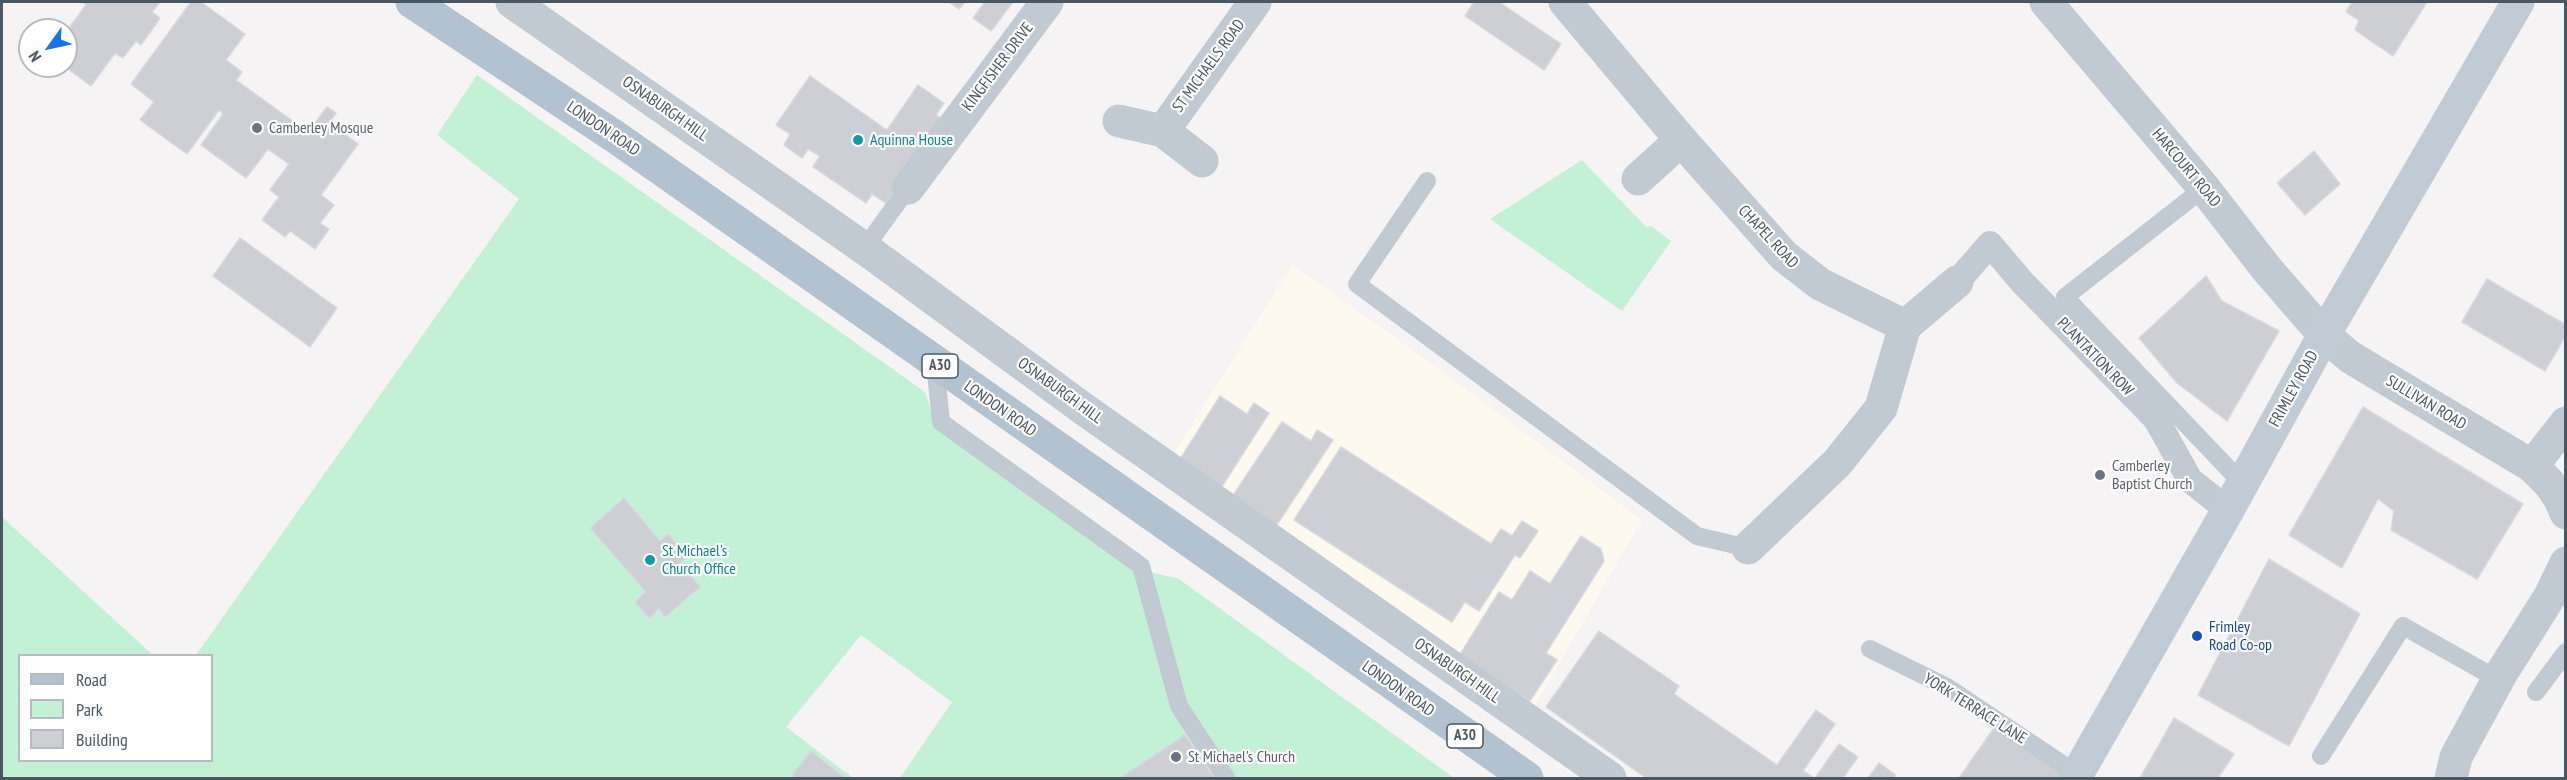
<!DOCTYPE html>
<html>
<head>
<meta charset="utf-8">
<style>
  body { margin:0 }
  #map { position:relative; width:2567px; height:780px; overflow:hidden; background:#f5f3f3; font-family:"PT Sans Narrow",sans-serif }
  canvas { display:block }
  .frame { position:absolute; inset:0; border:3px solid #4a5661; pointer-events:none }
  .legend { position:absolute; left:18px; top:654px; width:195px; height:108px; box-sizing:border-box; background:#fff; border:2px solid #b7bbc0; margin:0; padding:8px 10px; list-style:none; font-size:18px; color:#4a5661 }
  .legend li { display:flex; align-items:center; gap:12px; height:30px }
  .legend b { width:30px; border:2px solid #b7bbc0 }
  .north { position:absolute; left:18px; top:18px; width:60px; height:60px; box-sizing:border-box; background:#fff; border:2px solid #b7bbc0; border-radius:50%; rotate:237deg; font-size:16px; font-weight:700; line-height:24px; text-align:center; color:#4a5661 }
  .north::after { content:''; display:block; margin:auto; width:21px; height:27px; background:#1a73e8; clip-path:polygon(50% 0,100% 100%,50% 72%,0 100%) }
</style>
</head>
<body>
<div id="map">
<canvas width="2567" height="780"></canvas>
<div class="frame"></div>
<ul class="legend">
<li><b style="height:8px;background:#b3c2d1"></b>Road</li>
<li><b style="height:16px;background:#c3f1d5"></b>Park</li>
<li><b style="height:16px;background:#cdcfd5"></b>Building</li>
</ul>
<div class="north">N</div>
</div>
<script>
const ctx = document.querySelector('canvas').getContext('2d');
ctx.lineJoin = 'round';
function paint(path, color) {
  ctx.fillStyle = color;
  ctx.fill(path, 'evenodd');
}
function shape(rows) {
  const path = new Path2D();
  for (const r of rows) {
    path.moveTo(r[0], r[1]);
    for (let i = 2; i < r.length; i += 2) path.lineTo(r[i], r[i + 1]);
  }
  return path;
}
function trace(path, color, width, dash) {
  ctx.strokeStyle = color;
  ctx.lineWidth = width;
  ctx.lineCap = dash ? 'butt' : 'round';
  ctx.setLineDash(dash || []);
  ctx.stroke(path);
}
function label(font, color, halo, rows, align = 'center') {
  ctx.font = font + ' "PT Sans Narrow",sans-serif';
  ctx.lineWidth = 4.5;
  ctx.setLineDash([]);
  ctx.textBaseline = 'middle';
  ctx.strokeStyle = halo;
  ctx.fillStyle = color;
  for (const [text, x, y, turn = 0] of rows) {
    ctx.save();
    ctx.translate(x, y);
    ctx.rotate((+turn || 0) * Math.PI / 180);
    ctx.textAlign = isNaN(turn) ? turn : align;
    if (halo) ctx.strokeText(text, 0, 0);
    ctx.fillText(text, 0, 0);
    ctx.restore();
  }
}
const commercial = shape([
  [1292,265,1395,337,1642,520,1533,709,1171,458]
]);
const green = shape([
  [477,75,925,392,937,427,1130,567,1179,579,1454,778,900,778,952,702,861,635,786,727,853,778,2,778,2,517,153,655,20,656,20,760,212,760,212,656,196,655,519,199,437,135],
  [1582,160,1646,227,1651,226,1671,241,1622,311,1490,219]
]);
const building = shape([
  [83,2,160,2,152,12,160,18,141,45,136,41,123,58,115,53,91,86,64,66,66,66,66,32,86,5,83,2],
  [191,2,201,2,245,34,226,60,242,72,236,80,308,132,327,107,336,113,329,123,358,144,321,195,334,205,320,223,329,229,315,249,290,231,285,237,262,220,279,197,270,190,289,164,268,149,246,178,201,145,223,114,219,110,187,154,140,120,154,102,131,84,191,2],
  [949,2,965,2,959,9,949,2],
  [985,2,1013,2,991,31,973,18,985,2],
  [1474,2,1499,2,1561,44,1544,70,1465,16,1474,2],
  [2352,2,2427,2,2393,56,2355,30,2359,20,2346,12,2352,2],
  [810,76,887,130,918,85,944,103,936,115,943,120,886,203,872,194,866,203,813,167,820,156,808,149,802,158,784,145,790,134,776,125,810,76],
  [2314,151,2340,184,2305,215,2277,183,2314,151],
  [240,238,337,308,310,347,213,276,240,238],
  [2206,276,2222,301,2279,331,2227,421,2177,383,2139,338,2206,276],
  [2487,279,2566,325,2566,335,2545,371,2462,322,2487,279],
  [1220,396,1247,414,1254,403,1269,413,1221,488,1179,461,1220,396],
  [2363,407,2523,504,2477,579,2391,530,2394,511,2378,499,2342,568,2289,535,2363,407],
  [1282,422,1311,441,1317,430,1333,440,1276,526,1232,497,1282,422],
  [1341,447,1491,544,1501,529,1512,536,1522,521,1538,531,1520,558,1515,555,1479,611,1465,602,1452,622,1294,520,1341,447],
  [624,498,660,541,668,534,687,556,680,563,700,587,665,617,659,609,649,618,635,602,646,592,590,528,624,498],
  [1581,536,1601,549,1604,561,1546,653,1557,660,1530,701,1459,656,1499,592,1512,600,1530,571,1550,584,1581,536],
  [2269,559,2360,614,2289,746,2198,695,2269,559],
  [1599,631,1679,686,1674,694,1777,765,1816,710,1835,724,1803,771,1814,778,1646,778,1546,707,1599,631],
  [2174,718,2234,754,2218,778,2140,778,2174,718],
  [1994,728,2062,774,2059,778,1959,778,1994,728],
  [1185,735,1214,778,1120,778,1185,735],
  [1839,744,1858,757,1843,778,1815,778,1839,744],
  [811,751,845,778,796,778,792,775,811,751],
  [1879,763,1896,775,1893,778,1868,778,1879,763]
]);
const service = shape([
  [1427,181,1357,284,1697,536,1748,548],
  [2204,188,2065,297,2242,483],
  [864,249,908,188],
  [935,363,941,422,1141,566,1179,706,1226,778],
  [1870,649,1947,687,2077,774],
  [2536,692,2566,652],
  [2321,756,2403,626,2499,680]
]);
const pedestrian = shape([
  [1957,282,1990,244,2022,282,2156,419,2190,480,2228,510]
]);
const minor = shape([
  [512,2,871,253,1085,410,1610,778],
  [1565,2,1681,140,1784,256,1820,284,1905,326],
  [2046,2,2204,188,2266,268,2324,335,2350,357,2532,466,2549,483,2560,499,2566,513],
  [1119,121,1163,131,1202,161],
  [1163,131,1255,2],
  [1638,179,1681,140],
  [908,188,1047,2],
  [2532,466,2566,423],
  [1748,548,1837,463,1881,408,1905,326,1957,282],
  [2451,778,2456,757,2501,674,2550,596,2566,563]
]);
const secondary = shape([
  [2075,778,2228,510,2324,335,2518,2]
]);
const primary = shape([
  [412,2,617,138,1527,778]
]);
const markers = [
  [257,128,6,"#6b7280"],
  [858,140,6,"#0f9aa8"],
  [2100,475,6,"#6b7280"],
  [650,560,6,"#0f9aa8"],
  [2197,636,6,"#1a4fb4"],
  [1176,757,6,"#6b7280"]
];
const shields = [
  [940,366,36],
  [1465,736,36]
];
const shieldNames = [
  ["A30",940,366],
  ["A30",1465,736]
];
const streetNames = [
  ["ST MICHAELS ROAD",1209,66,-54],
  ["KINGFISHER DRIVE",998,67,-53],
  ["OSNABURGH HILL",665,109,35],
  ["LONDON ROAD",603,129,34],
  ["HARCOURT ROAD",2186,168,50],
  ["CHAPEL ROAD",1768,237,47],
  ["PLANTATION ROW",2095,357,46],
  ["FRIMLEY ROAD",2294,389,-61],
  ["OSNABURGH HILL",1060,391,36],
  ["SULLIVAN ROAD",2426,403,31],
  ["LONDON ROAD",1000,409,35],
  ["OSNABURGH HILL",1457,671,35],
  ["LONDON ROAD",1398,689,35],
  ["YORK TERRACE LANE",1975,709,32]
];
const worshipNames = [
  ["Camberley Mosque",269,128],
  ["Camberley",2112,466],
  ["Baptist Church",2112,484],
  ["St Michael's Church",1188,757]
];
const cultureNames = [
  ["Aquinna House",870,140],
  ["St Michael's",662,551],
  ["Church Office",662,569]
];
const transitNames = [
  ["Frimley",2209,627],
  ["Road Co-op",2209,645]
];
paint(commercial, '#fdf9ef');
paint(green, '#c3f1d5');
paint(building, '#cdcfd5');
trace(building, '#d7d9de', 1.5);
trace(service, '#c1cad2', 18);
trace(pedestrian, '#c1cad2', 26);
trace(minor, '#c1cad2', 33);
trace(secondary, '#c1cbd6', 33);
trace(primary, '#b3c2d1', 33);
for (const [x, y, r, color] of markers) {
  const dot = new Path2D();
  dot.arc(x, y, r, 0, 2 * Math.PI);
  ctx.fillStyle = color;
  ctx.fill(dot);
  trace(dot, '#fff', 2);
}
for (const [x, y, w] of shields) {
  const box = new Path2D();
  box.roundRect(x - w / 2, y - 12, w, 24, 4.5);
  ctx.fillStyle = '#fff';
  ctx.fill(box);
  trace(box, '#4a5661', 1.5);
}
label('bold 15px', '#4a5661', null, shieldNames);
label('16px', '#4a5661', '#fff', streetNames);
label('16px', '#5b616d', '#fff', worshipNames, 'left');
label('16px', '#0d838f', '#fff', cultureNames, 'left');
label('16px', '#164399', '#fff', transitNames, 'left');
</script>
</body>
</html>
